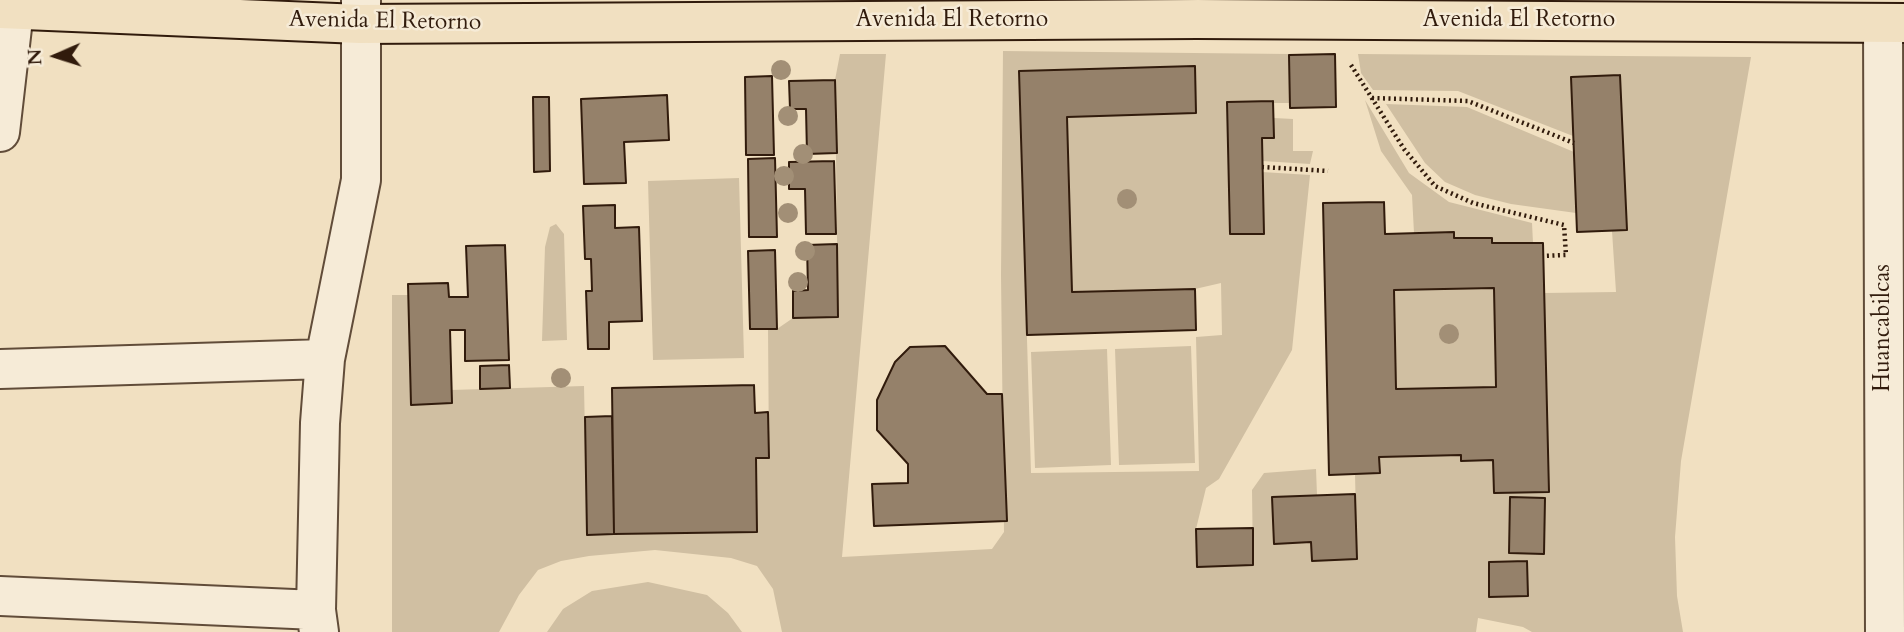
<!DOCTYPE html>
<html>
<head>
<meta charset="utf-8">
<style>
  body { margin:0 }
  #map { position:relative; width:1904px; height:632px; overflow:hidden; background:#f1e0c1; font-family:Cardo,serif }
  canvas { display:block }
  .north { position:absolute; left:21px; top:21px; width:70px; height:70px; -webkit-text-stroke:5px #f6ebd7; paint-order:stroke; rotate:267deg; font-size:19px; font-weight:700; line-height:28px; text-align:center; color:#311b0c }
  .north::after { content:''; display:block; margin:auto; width:24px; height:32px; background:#311b0c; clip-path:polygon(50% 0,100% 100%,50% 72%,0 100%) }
</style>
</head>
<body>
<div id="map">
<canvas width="1904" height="632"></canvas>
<div class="north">N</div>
</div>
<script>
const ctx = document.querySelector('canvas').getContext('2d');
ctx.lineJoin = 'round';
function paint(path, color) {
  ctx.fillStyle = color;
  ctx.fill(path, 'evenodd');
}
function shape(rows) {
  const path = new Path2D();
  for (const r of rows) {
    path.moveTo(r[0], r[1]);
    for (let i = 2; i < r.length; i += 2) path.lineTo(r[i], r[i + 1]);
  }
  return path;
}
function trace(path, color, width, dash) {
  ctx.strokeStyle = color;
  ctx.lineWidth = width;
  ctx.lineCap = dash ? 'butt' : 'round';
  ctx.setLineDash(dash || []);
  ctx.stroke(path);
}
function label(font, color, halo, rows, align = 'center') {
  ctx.font = font + ' Cardo,serif';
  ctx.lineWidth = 5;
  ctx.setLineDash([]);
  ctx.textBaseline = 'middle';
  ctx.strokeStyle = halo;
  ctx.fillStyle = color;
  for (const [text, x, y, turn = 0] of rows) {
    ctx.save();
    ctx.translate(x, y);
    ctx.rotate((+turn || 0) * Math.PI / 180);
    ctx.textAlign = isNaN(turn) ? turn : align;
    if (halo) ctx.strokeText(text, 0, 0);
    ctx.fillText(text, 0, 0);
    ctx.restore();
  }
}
const green = shape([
  [1003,51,1289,54,1290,103,1227,103,1230,234,1264,234,1262,172,1310,175,1292,350,1219,479,1206,488,1196,529,1198,566,1253,565,1252,490,1264,473,1316,469,1317,495,1272,497,1274,543,1311,542,1312,561,1357,559,1355,474,1379,473,1379,457,1461,455,1461,461,1493,460,1494,493,1549,492,1544,293,1616,292,1612,231,1627,230,1620,75,1571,78,1573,136,1458,91,1373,90,1361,73,1358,54,1751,57,1681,461,1675,537,1677,596,1683,632,1532,632,1523,627,1478,618,1476,632,782,632,773,589,757,566,731,558,655,550,589,556,561,561,538,570,519,595,499,632,392,632,392,295,408,295,412,405,452,403,451,390,584,386,587,535,756,532,756,458,769,458,768,329,777,329,793,318,838,317,835,80,840,54,886,54,842,557,992,549,1004,532,1001,275],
  [1195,66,1196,113,1067,117,1072,292,1195,289,1221,283,1222,335,1196,337,1199,471,1031,473,1019,71],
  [1510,497,1545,499,1544,554,1509,553],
  [1527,561,1528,596,1490,597,1490,562],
  [1365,100,1409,173,1449,202,1532,223,1533,243,1492,243,1492,238,1454,238,1453,232,1414,233,1412,195,1381,151],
  [1386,104,1467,107,1574,152,1576,213,1511,204,1475,195,1445,182,1425,163],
  [1274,118,1293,119,1293,151,1313,151,1310,164,1262,161,1262,138,1274,137],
  [739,178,744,358,653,360,648,181],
  [556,224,564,234,567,340,542,341,545,247,550,227],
  [1494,288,1496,387,1396,389,1394,290],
  [1191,346,1195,463,1119,465,1115,349],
  [1107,349,1111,465,1035,468,1031,352],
  [648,582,707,595,728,613,742,632,547,632,563,609,592,591]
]);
const building = shape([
  [1335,54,1336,107,1290,108,1289,55,1335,54],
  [1195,66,1196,113,1067,117,1072,292,1195,289,1196,330,1027,335,1019,71,1195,66],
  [1620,75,1627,230,1577,232,1571,77,1620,75],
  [772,76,774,155,746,155,745,77,772,76],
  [835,80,837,153,807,154,806,109,790,109,789,81,835,80],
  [667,95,669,140,624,142,626,183,584,184,581,99,667,95],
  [533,97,549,97,550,171,534,172,533,97],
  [1273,101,1274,138,1262,138,1264,234,1230,234,1227,102,1273,101],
  [775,158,777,237,749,237,748,159,775,158],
  [834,161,836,234,806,234,805,189,789,189,789,162,834,161],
  [1384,202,1385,234,1454,232,1454,238,1492,238,1492,243,1543,243,1549,492,1494,493,1493,460,1461,461,1461,455,1379,457,1380,473,1329,475,1323,203,1384,202],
  [1494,288,1496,387,1396,389,1394,290,1494,288],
  [615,205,615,228,639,227,642,321,609,322,609,349,588,349,586,291,592,291,591,259,585,259,583,206,615,205],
  [837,244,838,317,793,318,793,291,808,290,807,245,837,244],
  [505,245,509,360,465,361,465,330,450,330,452,403,411,405,408,284,448,283,449,297,468,297,466,246,505,245],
  [775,250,777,329,750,329,748,251,775,250],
  [945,346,987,394,1002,394,1007,521,874,526,872,484,908,483,908,464,877,430,877,400,895,362,910,347,945,346],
  [509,365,510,388,480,389,480,366,509,365],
  [754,385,755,413,768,412,769,458,756,458,757,532,614,534,612,388,754,385],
  [612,416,614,534,587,535,585,417,612,416],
  [1355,494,1357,559,1312,561,1311,542,1274,544,1272,497,1355,494],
  [1510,497,1545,498,1544,554,1509,553,1510,497],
  [1253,528,1253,565,1197,567,1196,529,1253,528],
  [1527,561,1528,596,1489,597,1489,562,1527,561]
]);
const path = shape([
  [1351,65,1404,149,1435,186,1473,203,1564,225,1566,255,1543,256],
  [1372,98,1468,101,1574,143],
  [1262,167,1328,171]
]);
const minor = shape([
  [1883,23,1885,632],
  [0,132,14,10],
  [0,369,325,359,361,180,361,0],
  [0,596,316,610],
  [319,632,316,610,320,423,325,359]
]);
const major = shape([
  [0,9,360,24,1198,19,1904,23]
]);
const trees = [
  [781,70],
  [788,116],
  [803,154],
  [784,176],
  [1127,199],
  [788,213],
  [805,251],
  [798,282],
  [1449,334],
  [561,378]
];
const streetNames = [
  ["Avenida El Retorno",952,21],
  ["Avenida El Retorno",1519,21],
  ["Avenida El Retorno",385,22,1],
  ["Huancabilcas",1884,328,-90]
];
paint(green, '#d0bfa2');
paint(building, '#95816a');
trace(building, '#311b0c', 2);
trace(minor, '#614c39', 42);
trace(major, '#311b0c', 42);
trace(path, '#311b0c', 4.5, [2, 3.5]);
trace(minor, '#f6ebd7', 38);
trace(major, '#f1e0c1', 38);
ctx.fillStyle = '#a28f76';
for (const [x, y] of trees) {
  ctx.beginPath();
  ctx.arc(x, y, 10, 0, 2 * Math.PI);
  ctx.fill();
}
label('23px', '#311b0c', '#f6ebd7', streetNames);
</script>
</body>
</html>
